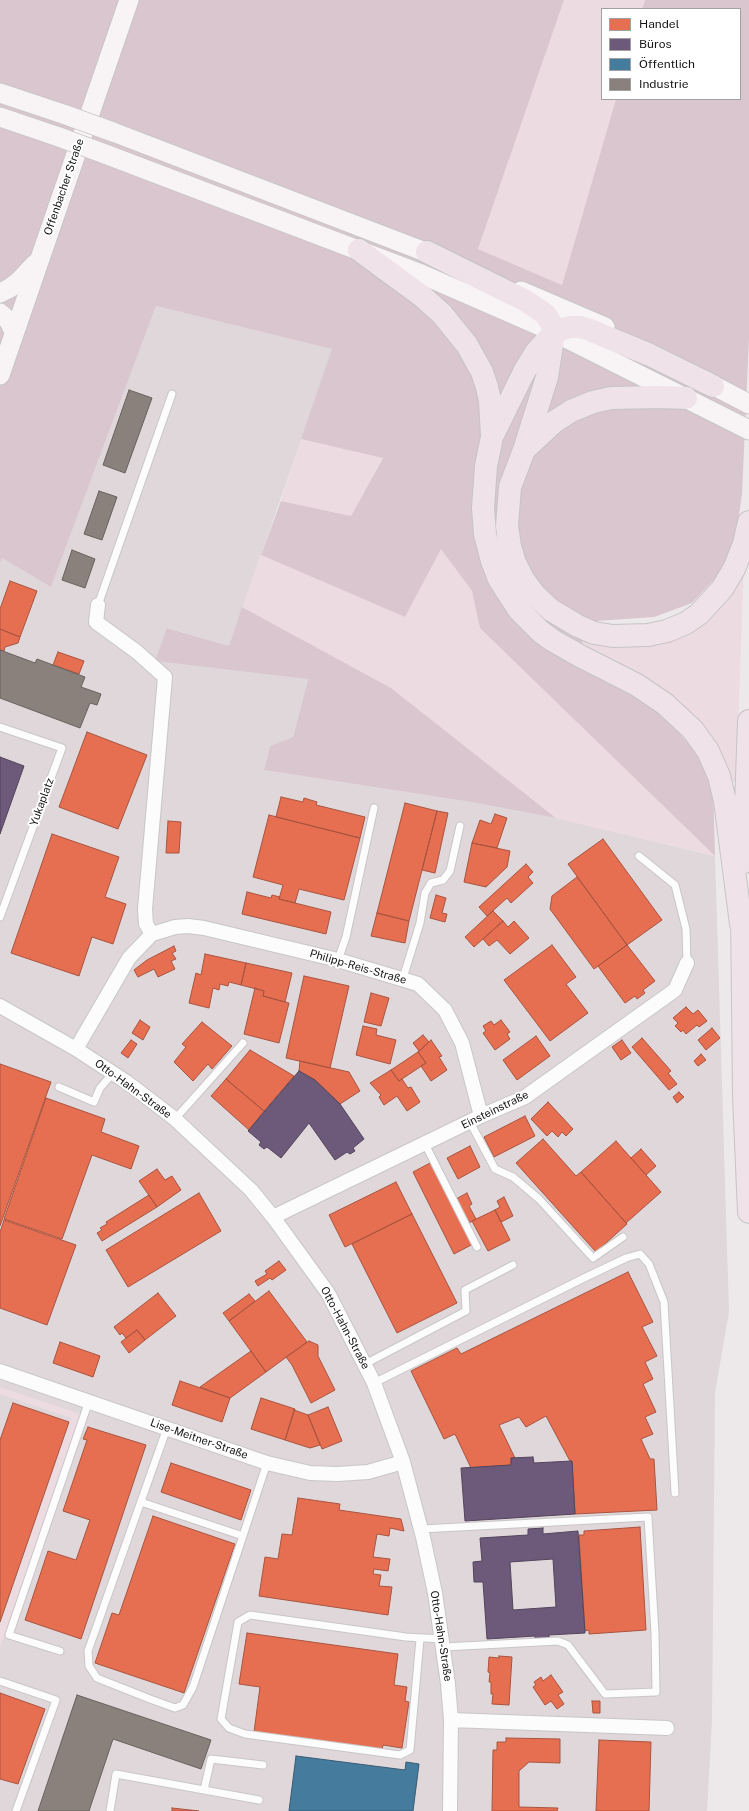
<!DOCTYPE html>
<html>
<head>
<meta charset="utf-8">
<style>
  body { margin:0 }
  #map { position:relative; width:749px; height:1811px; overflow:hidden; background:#ede9eb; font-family:"Public Sans",sans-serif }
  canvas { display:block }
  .legend { position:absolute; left:601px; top:8px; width:140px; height:92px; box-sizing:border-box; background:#fff; border:1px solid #a2a1a2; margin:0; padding:5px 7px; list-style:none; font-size:12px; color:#171516 }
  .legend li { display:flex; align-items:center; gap:8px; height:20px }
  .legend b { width:20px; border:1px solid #a2a1a2 }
</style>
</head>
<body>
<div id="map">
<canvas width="749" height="1811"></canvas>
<ul class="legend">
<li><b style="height:11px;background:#e76f51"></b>Handel</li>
<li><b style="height:11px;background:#6d597a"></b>Büros</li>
<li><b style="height:11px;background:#457b9d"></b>Öffentlich</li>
<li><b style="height:11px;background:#8a817c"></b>Industrie</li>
</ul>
</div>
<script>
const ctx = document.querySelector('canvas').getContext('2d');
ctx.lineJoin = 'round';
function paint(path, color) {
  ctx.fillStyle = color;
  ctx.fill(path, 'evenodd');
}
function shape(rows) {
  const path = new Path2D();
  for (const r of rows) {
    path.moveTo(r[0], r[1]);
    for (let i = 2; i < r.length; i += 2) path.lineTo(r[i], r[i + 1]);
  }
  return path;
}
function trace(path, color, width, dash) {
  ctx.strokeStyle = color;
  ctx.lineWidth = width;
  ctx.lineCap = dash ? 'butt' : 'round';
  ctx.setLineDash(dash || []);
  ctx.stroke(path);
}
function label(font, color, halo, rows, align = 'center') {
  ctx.font = font + ' "Public Sans",sans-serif';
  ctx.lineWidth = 4;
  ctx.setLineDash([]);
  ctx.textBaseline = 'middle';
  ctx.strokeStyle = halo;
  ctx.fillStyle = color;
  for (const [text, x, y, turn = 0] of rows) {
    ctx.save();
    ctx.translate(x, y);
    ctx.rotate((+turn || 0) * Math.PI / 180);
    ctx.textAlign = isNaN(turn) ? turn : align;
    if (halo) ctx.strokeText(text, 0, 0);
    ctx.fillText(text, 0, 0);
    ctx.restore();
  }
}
const built = shape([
  [156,306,333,349,229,646,168,628,155,661,308,678,293,737,270,746,264,770,471,802,556,818,715,856,729,1312,715,1393,712,1720,707,1811,0,1811,0,564,2,558,51,587]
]);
const green = shape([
  [564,0,645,0,642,9,602,9,602,99,616,99,562,285,478,249],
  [301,439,383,457,351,516,281,501],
  [441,548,472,591,481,628,715,856,556,818,391,688,242,607,261,555,405,617],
  [744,564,736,782,733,782,719,751,702,724,688,710,671,695,572,639,552,617,659,639],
  [0,1387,80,1414,0,1648,0,1625,71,1418,0,1394]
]);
const forest = shape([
  [0,0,564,0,478,249,562,285,616,99,740,99,740,9,642,9,645,0,749,0,749,338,742,494,736,535,723,570,692,603,654,617,597,621,572,657,622,685,666,718,694,750,713,784,715,856,480,628,472,591,441,549,405,617,261,555,281,501,351,516,383,458,301,439,332,349,156,306,51,587,2,558,0,564],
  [242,607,391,688,556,818,471,802,264,770,270,746,293,737,308,679,155,661,167,628,229,646]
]);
const shops = shape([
  [10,581,37,591,20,637,0,629,0,609,10,581],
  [0,629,20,637,18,643,5,647,4,651,0,650,0,629],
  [58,652,84,661,79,674,53,665,58,652],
  [87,732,147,755,118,829,59,807,87,732],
  [281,797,303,802,304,798,317,802,316,805,365,817,360,838,276,817,281,797],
  [405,803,437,811,409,921,377,913,405,803],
  [437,811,448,813,435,873,422,870,437,811],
  [495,814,507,818,497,848,472,843,480,820,491,824,495,814],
  [269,815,360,838,344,900,299,889,295,903,279,899,283,885,253,877,269,815],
  [168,821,181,822,179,853,166,853,168,821],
  [52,834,119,857,105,897,126,904,113,944,92,937,79,976,11,953,52,834],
  [603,839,662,920,627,945,568,864,603,839],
  [472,843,510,851,507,867,486,887,464,882,472,843],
  [526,864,533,872,528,877,533,883,511,903,507,898,487,916,479,907,526,864],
  [577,877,627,945,594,969,550,909,552,896,577,877],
  [247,892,271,898,272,895,280,897,279,899,331,912,326,934,242,914,247,892],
  [436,895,446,898,442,913,447,914,445,922,430,918,436,895],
  [493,911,503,921,474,947,465,937,493,911],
  [377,913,409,921,405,943,371,936,377,913],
  [503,921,508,927,514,921,529,938,510,954,497,940,489,946,483,939,503,921],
  [552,945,576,977,566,984,588,1013,550,1041,504,980,552,945],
  [627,945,655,981,643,990,645,993,637,999,635,996,625,1003,598,966,627,945],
  [174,946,176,951,172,953,176,959,171,961,175,969,158,977,154,969,138,977,134,970,147,960,174,946],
  [205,954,246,963,241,985,229,982,228,986,220,984,219,990,213,988,209,1008,189,1003,196,973,201,975,205,954],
  [246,963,292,973,285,1002,263,996,264,991,241,985,246,963],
  [304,976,349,986,330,1068,286,1058,304,976],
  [255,988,264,991,263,996,289,1003,279,1043,244,1034,255,988],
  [371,993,389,998,381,1026,364,1022,371,993],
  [686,1007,693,1014,698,1010,707,1021,699,1027,697,1025,686,1034,683,1030,681,1032,675,1026,678,1023,673,1018,686,1007],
  [140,1020,150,1027,143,1040,132,1033,140,1020],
  [501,1020,510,1032,507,1034,510,1039,495,1050,483,1033,486,1031,483,1026,491,1021,494,1025,501,1020],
  [202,1022,232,1046,212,1069,208,1064,193,1081,174,1062,186,1047,182,1044,202,1022],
  [363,1026,377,1029,376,1035,396,1040,390,1064,356,1055,363,1026],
  [712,1028,720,1038,706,1050,698,1040,712,1028],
  [423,1035,429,1042,419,1051,413,1043,423,1035],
  [536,1036,550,1056,517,1080,503,1060,536,1036],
  [642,1038,671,1071,668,1073,677,1084,669,1090,632,1047,642,1038],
  [131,1040,137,1044,128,1058,121,1053,131,1040],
  [431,1040,442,1056,439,1057,447,1070,431,1081,421,1066,426,1063,418,1052,431,1040],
  [622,1040,631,1053,621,1060,612,1047,622,1040],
  [250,1050,294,1076,264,1111,226,1079,250,1050],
  [418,1052,426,1063,399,1081,391,1070,418,1052],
  [701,1054,706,1060,698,1066,694,1061,701,1054],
  [300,1061,349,1072,360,1091,340,1104,315,1080,299,1071,300,1061],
  [0,1064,51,1082,0,1226,0,1064],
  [391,1070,399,1081,402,1079,408,1088,411,1087,420,1102,407,1111,397,1096,384,1105,379,1097,381,1095,370,1083,391,1070],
  [226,1079,264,1111,249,1130,211,1096,226,1079],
  [679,1092,684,1097,677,1103,673,1097,679,1092],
  [46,1098,105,1119,101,1132,139,1146,131,1169,92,1155,62,1239,4,1219,46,1098],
  [548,1102,573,1129,566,1136,562,1132,558,1137,552,1131,547,1136,531,1119,548,1102],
  [525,1116,535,1136,494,1157,484,1137,525,1116],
  [543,1139,576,1176,581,1172,627,1224,596,1252,516,1163,543,1139],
  [616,1141,661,1192,626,1223,581,1172,616,1141],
  [470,1146,480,1167,458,1179,447,1158,470,1146],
  [641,1149,656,1166,646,1175,631,1158,641,1149],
  [432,1162,473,1244,454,1254,413,1172,432,1162],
  [157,1169,165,1180,172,1176,181,1190,157,1207,139,1181,157,1169],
  [396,1182,412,1214,345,1247,329,1215,396,1182],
  [199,1193,221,1231,128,1287,106,1250,199,1193],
  [467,1193,472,1204,469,1206,476,1219,469,1223,456,1199,467,1193],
  [149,1195,157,1207,102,1241,97,1233,102,1230,100,1228,107,1224,106,1222,149,1195],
  [504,1197,513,1216,501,1222,495,1210,500,1207,497,1201,504,1197],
  [495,1210,510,1240,488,1251,472,1221,495,1210],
  [412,1214,457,1303,397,1333,352,1244,412,1214],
  [4,1220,76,1245,47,1325,0,1308,0,1232,4,1220],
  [279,1261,286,1270,272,1280,270,1278,258,1286,255,1281,267,1274,265,1271,279,1261],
  [628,1272,653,1322,642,1327,657,1356,645,1362,653,1379,643,1384,656,1412,645,1417,653,1434,641,1439,650,1459,654,1459,657,1510,575,1514,572,1461,570,1461,546,1416,526,1427,519,1417,499,1425,515,1458,511,1458,511,1465,471,1468,455,1434,444,1439,411,1371,457,1348,461,1354,628,1272],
  [269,1291,307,1342,266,1372,229,1321,269,1291],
  [158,1293,176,1316,145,1340,137,1330,126,1338,122,1333,120,1335,114,1327,158,1293],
  [249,1294,255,1301,229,1321,223,1313,249,1294],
  [137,1330,145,1340,129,1353,121,1342,137,1330],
  [309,1341,318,1345,318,1356,335,1390,311,1403,292,1365,286,1357,309,1341],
  [60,1342,100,1356,93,1377,53,1363,60,1342],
  [251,1351,266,1372,230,1398,200,1387,251,1351],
  [180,1381,230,1398,222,1422,172,1405,180,1381],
  [261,1398,295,1409,285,1440,251,1429,261,1398],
  [13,1403,69,1422,0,1622,0,1440,13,1403],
  [328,1407,342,1441,322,1449,308,1415,328,1407],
  [294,1410,308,1415,320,1445,310,1448,285,1440,294,1410],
  [88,1427,146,1445,81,1639,25,1620,48,1551,76,1560,90,1520,63,1511,87,1440,83,1439,88,1427],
  [171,1463,251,1490,241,1520,161,1492,171,1463],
  [298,1498,340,1504,339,1510,401,1519,404,1531,390,1528,389,1536,377,1534,373,1557,390,1559,388,1571,374,1569,373,1574,381,1575,379,1586,392,1587,388,1615,259,1596,265,1557,278,1559,282,1534,292,1535,298,1498],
  [153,1516,235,1544,184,1693,95,1663,112,1613,119,1615,153,1516],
  [640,1527,646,1630,589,1634,589,1630,585,1631,579,1535,584,1535,584,1531,640,1527],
  [247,1633,398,1654,394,1685,407,1687,405,1701,409,1702,402,1748,383,1745,382,1750,254,1732,260,1687,239,1684,247,1633],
  [499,1656,512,1657,509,1705,492,1704,493,1694,491,1694,491,1682,489,1682,490,1673,488,1672,489,1657,499,1658,499,1656],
  [551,1675,563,1692,558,1695,564,1704,557,1709,551,1701,545,1705,533,1687,536,1685,534,1682,541,1677,543,1681,551,1675],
  [0,1693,45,1709,18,1784,0,1779,0,1693],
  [592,1701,600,1701,600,1713,593,1713,592,1701],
  [506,1738,560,1739,560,1763,529,1762,519,1771,519,1807,558,1808,557,1811,492,1811,493,1750,497,1750,497,1742,506,1742,506,1738],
  [599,1740,651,1742,649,1811,596,1811,599,1740],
  [172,1808,199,1811,172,1811,172,1808]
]);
const offices = shape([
  [0,757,24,766,0,834,0,757],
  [299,1071,315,1080,340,1104,364,1139,353,1148,355,1151,350,1154,347,1152,335,1160,309,1123,281,1158,267,1147,264,1149,259,1145,261,1142,248,1131,299,1071],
  [533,1457,534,1463,572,1461,575,1514,465,1521,461,1468,511,1465,511,1458,533,1457],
  [543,1528,543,1534,578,1531,585,1633,549,1635,549,1640,535,1641,535,1636,487,1639,483,1582,474,1582,473,1562,482,1561,480,1538,528,1535,528,1529,543,1528],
  [553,1559,556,1607,513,1610,510,1562,553,1559]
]);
const public = shape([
  [296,1756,405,1770,406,1762,419,1764,413,1811,289,1811,296,1756]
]);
const industry = shape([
  [129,390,152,398,125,473,103,465,129,390],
  [99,491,117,497,102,540,84,534,99,491],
  [72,550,95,559,85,588,62,580,72,550],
  [0,650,35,663,37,659,85,677,81,687,101,694,97,705,90,703,80,728,0,698,0,650],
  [77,1695,211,1740,201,1769,113,1739,89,1811,38,1811,77,1695]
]);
const lane = shape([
  [98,605,172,394],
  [0,727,62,748,0,917],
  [639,856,675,885,686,929,687,963],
  [338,960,346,937,374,808],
  [403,978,420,923,425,893,431,883,443,880,450,871,460,826],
  [59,1087,94,1102,100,1088,113,1073],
  [175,1119,243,1043],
  [470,1122,495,1169,513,1177,539,1199,593,1258,623,1237],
  [425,1144,477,1247],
  [365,1364,466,1311,465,1290,513,1265],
  [374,1383,584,1278,626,1258,640,1254,649,1264,664,1302,675,1493],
  [167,1428,88,1651,89,1666,97,1678,150,1699,175,1708,183,1705,193,1687,267,1463],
  [141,1502,243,1536],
  [421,1529,648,1517,655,1633,656,1692,605,1694,568,1645,558,1641,444,1647],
  [420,1639,410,1750,400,1755,245,1734,229,1728,221,1719,238,1622,250,1615,406,1637,442,1639],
  [60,1651,9,1635,89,1401],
  [0,1681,56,1700,16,1811],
  [259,1800,204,1790,211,1759,263,1765],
  [110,1811,116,1774,204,1790]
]);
const street = shape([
  [98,605,96,622,137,652,165,677,145,909,146,924,152,934],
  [0,1006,76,1049,128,1083,175,1119,251,1190,273,1217,328,1293,374,1383,403,1462,423,1537,435,1593,448,1684,451,1720,450,1811],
  [76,1049,129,958,152,934,175,927,188,926,204,928,338,960,418,984,445,1010,462,1043,481,1116],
  [273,1217,481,1116,525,1097,675,990,687,963],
  [0,1371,267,1463,310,1473,338,1474,368,1472,403,1462],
  [451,1720,667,1728]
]);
const secondary = shape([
  [0,93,66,115],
  [0,117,59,137],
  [113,132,441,258],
  [105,154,421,274,554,332,749,430],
  [521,291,605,327],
  [0,293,10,288,19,281,35,264],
  [0,313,9,321,14,332],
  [0,375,129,0],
  [701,379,749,404]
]);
const highway = shape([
  [359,250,423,297,442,314,467,345,482,372,487,387,490,401,492,437],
  [427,252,526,301,545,314,550,321,554,332,547,377,524,450,510,487,507,526,510,546,515,563,523,579,535,595,551,610,578,626,594,633,613,636,648,635,667,631,686,623,699,614,722,589,734,569,744,544,749,522],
  [713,386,650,355,590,330,580,327,570,327,554,332,536,352,524,372,492,437,486,466,483,508,485,534,492,561,499,579,519,610,541,632,552,640,580,656,637,685,665,704,693,730,708,751,719,776,725,801,741,924],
  [525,449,554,422,571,411,593,402,611,398,660,397,686,398],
  [744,862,749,721],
  [742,910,744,1097,749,1212]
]);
const secondaryBridge = shape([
  [66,115,113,132],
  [59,137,105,154]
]);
const streetNames = [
  ["Offenbacher Straße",64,187,-71],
  ["Yukaplatz",42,802,-70],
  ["Philipp-Reis-Straße",358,967,16],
  ["Otto-Hahn-Straße",133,1089,36],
  ["Einsteinstraße",495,1110,-26],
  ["Otto-Hahn-Straße",345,1328,62],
  ["Lise-Meitner-Straße",199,1439,19],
  ["Otto-Hahn-Straße",441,1636,81]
];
paint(built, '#dfd7da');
paint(green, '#eddbe2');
paint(forest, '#d9c6ce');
paint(shops, '#e76f51');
trace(shops, '#a9543f', 1);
paint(offices, '#6d597a');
trace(offices, '#53455c', 1);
paint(public, '#457b9d');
trace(public, '#375c74', 1);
paint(industry, '#8a817c');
trace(industry, '#68615d', 1);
trace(lane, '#c9c6c7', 9);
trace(street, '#c9c6c7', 16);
trace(secondary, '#c9c6c7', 21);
trace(highway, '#c6c4c5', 24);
trace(lane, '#fcfcfc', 7);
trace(street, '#fcfcfc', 14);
trace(secondary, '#f8f4f6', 19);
trace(highway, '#efe2e8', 22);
trace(secondaryBridge, '#c9c6c7', 21, []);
trace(secondaryBridge, '#f8f4f6', 19);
label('11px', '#171516', '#fff', streetNames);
</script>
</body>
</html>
